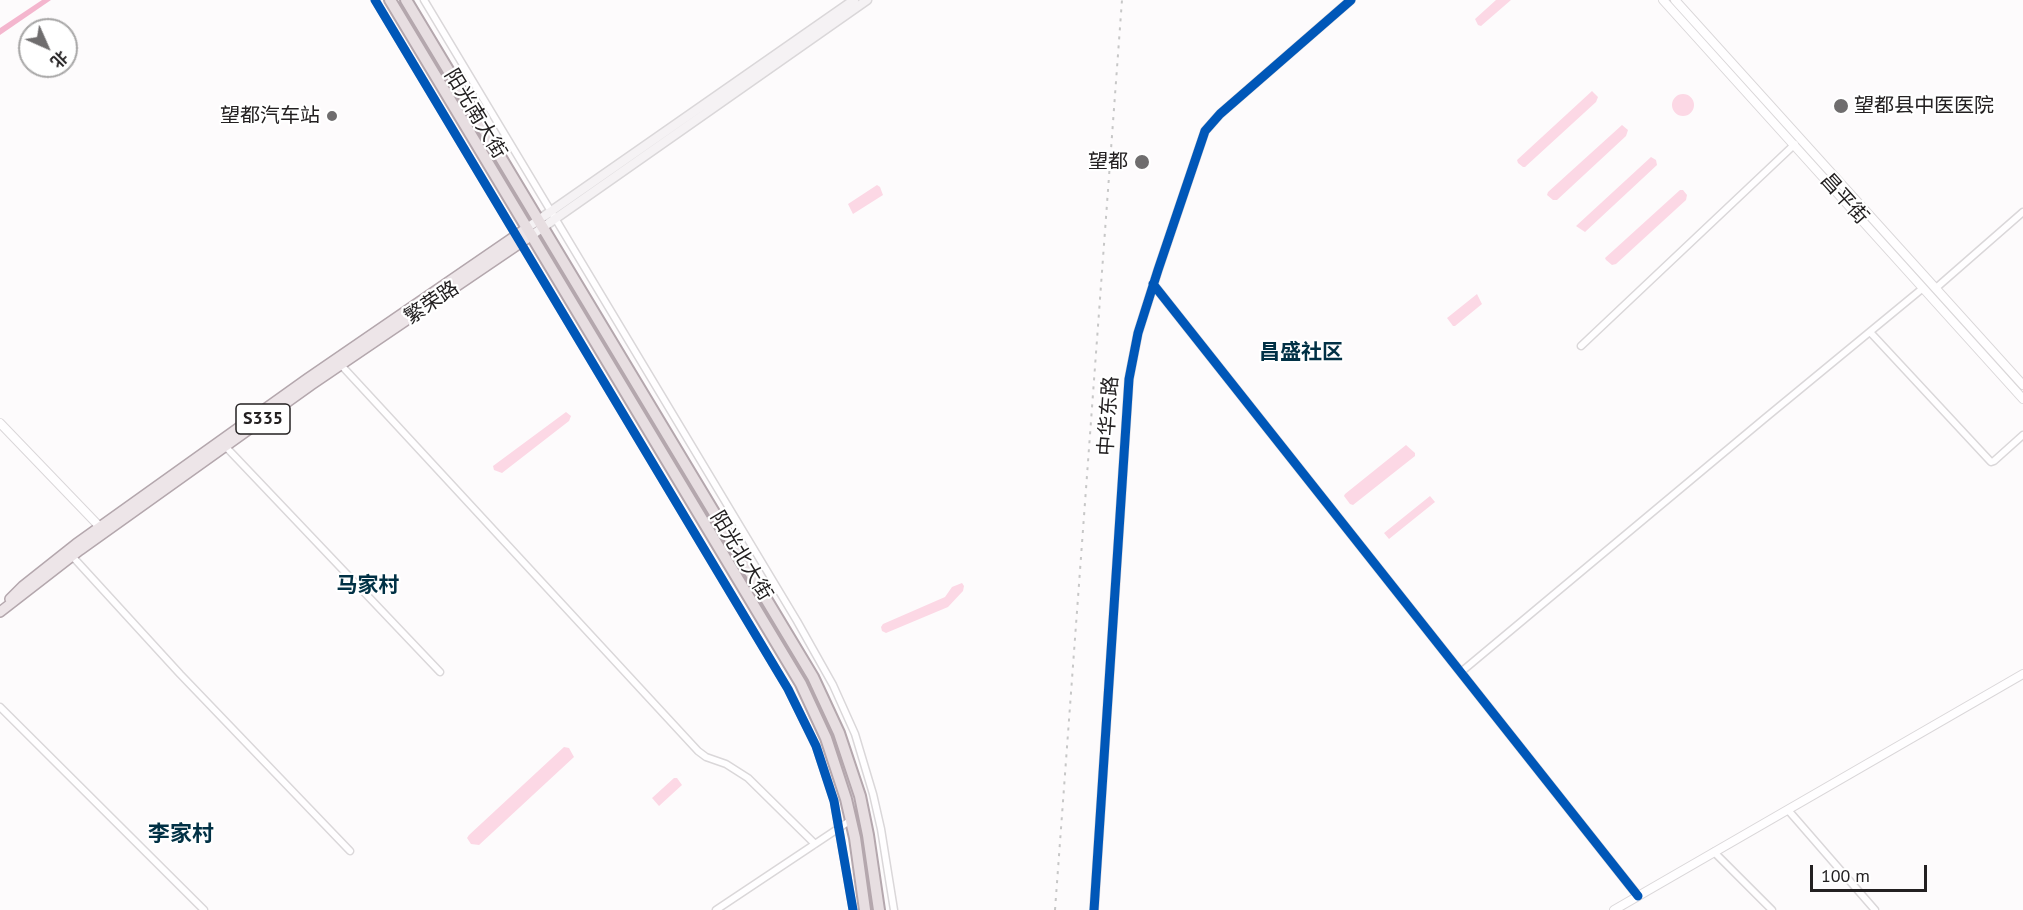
<!DOCTYPE html>
<html>
<head>
<meta charset="utf-8">
<style>
  body { margin:0 }
  #map { position:relative; width:2023px; height:910px; overflow:hidden; background:#fdfbfc; font-family:"PT Sans","Noto Sans SC",sans-serif }
  canvas { display:block }
  .north { position:absolute; left:18px; top:18px; width:60px; height:60px; box-sizing:border-box; background:#fff; border:2px solid #a7a6a6; border-radius:50%; rotate:135deg; font-size:16px; font-weight:700; line-height:24px; text-align:center; color:#232021 }
  .north::after { content:''; display:block; margin:auto; width:21px; height:27px; background:#6f6d6e; clip-path:polygon(50% 0,100% 100%,50% 72%,0 100%) }
  .scale { position:absolute; left:1810px; top:865px; width:117px; height:27px; box-sizing:border-box; border:3px solid #232021; border-top:0; padding-left:8px; font-size:18px; line-height:21px; white-space:nowrap; color:#232021; -webkit-text-stroke:4px #fff; paint-order:stroke }
</style>
</head>
<body>
<div id="map">
<canvas width="2023" height="910"></canvas>
<div class="north">北</div>
<div class="scale">100 m</div>
</div>
<script>
const ctx = document.querySelector('canvas').getContext('2d');
ctx.lineJoin = 'round';
function paint(path, color) {
  ctx.fillStyle = color;
  ctx.fill(path, 'evenodd');
}
function shape(rows) {
  const path = new Path2D();
  for (const r of rows) {
    if (r.length === 3) {
      path.moveTo(r[0] + r[2], r[1]);
      path.arc(r[0], r[1], r[2], 0, 2 * Math.PI);
      continue;
    }
    path.moveTo(r[0], r[1]);
    for (let i = 2; i < r.length; i += 2) path.lineTo(r[i], r[i + 1]);
  }
  return path;
}
function trace(path, color, width, dash) {
  ctx.strokeStyle = color;
  ctx.lineWidth = width;
  ctx.lineCap = dash ? 'butt' : 'round';
  ctx.setLineDash(dash || []);
  ctx.stroke(path);
}
function label(font, color, halo, rows, align = 'center') {
  ctx.font = font + ' "PT Sans","Noto Sans SC",sans-serif';
  ctx.lineWidth = 4.5;
  ctx.setLineDash([]);
  ctx.textBaseline = 'middle';
  ctx.strokeStyle = halo;
  ctx.fillStyle = color;
  for (const [text, x, y, turn = 0] of rows) {
    ctx.save();
    ctx.translate(x, y);
    ctx.rotate((+turn || 0) * Math.PI / 180);
    ctx.textAlign = isNaN(turn) ? turn : align;
    if (halo) ctx.strokeText(text, 0, 0);
    ctx.fillText(text, 0, 0);
    ctx.restore();
  }
}
const green = shape([
  [1496,0,1511,0,1481,26,1478,25,1475,19],
  [1592,91,1598,97,1596,102,1525,167,1523,167,1518,163,1517,160],
  [1683,105,11],
  [1622,125,1628,130,1626,136,1557,200,1553,200,1547,195,1548,192],
  [1651,157,1656,160,1657,165,1585,232,1576,226],
  [877,185,880,187,883,195,853,214,848,204],
  [1680,190,1683,190,1687,195,1686,200,1616,264,1612,265,1606,260,1605,258],
  [1477,294,1482,304,1455,326,1453,326,1447,318],
  [566,412,571,416,569,421,502,473,494,470,493,466],
  [1406,445,1415,453,1415,456,1353,505,1350,504,1344,496,1345,494],
  [1430,496,1435,502,1389,539,1384,533],
  [962,583,964,586,963,591,948,607,886,633,882,631,881,627,883,624,945,597,952,587],
  [564,747,569,748,574,757,479,845,471,844,467,838,469,835],
  [674,778,677,778,682,785,659,806,652,798]
]);
const water = shape([
  [42,0,51,0,0,35,0,28]
]);
const minor = shape([
  [375,0,788,689,816,746,834,801,853,910],
  [424,0,797,621,833,685,855,734,873,794,881,829,894,910],
  [1936,288,2023,212],
  [1870,332,1991,462,1994,461,2023,435],
  [1581,346,1795,144],
  [341,365,698,751,706,757,726,764,748,778,815,844],
  [225,446,440,672],
  [72,556,180,674,350,851],
  [1461,672,1764,419,1923,288],
  [0,707,204,910],
  [1788,810,1875,910],
  [1714,852,1772,910],
  [716,910,851,820]
]);
const tertiary = shape([
  [1663,0,2023,399],
  [1675,0,2023,385],
  [1153,284,1638,896],
  [0,423,100,527],
  [1094,910,1129,379,1138,333,1158,270,1205,131,1220,114,1351,0],
  [1614,910,2023,674]
]);
const secondary = shape([
  [527,228,854,0],
  [532,235,867,0]
]);
const primary = shape([
  [10,599,23,586,76,544,307,379,527,228],
  [0,612,80,550,311,385,532,235]
]);
const trunk = shape([
  [390,0,801,684,826,738,846,799,855,838,865,910],
  [406,0,813,677,839,733,860,796,868,835,879,910]
]);
const rail = shape([
  [1055,910,1122,0]
]);
const cycleway = shape([
  [375,0,788,689,816,746,834,801,853,910],
  [1153,284,1638,896],
  [1094,910,1129,379,1138,333,1158,270,1205,131,1220,114,1351,0]
]);
const markers = [
  [1841,106,8,"#6f6d6e"],
  [332,116,6,"#6f6d6e"],
  [1142,162,8,"#6f6d6e"]
];
const shields = [
  [263,419,54]
];
const shieldNames = [
  ["S335",263,419]
];
const poiNames = [
  ["望都县中医医院",1854,106,"left"],
  ["望都汽车站",320,116],
  ["望都",1128,162]
];
const streetNames = [
  ["阳光南大街",475,114,59],
  ["昌平街",1844,199,48],
  ["繁荣路",432,303,-34],
  ["中华东路",1109,416,-86],
  ["阳光北大街",741,556,59]
];
const neighbourhoodNames = [
  ["昌盛社区",1301,353],
  ["马家村",368,586]
];
const quarterNames = [
  ["李家村",181,835]
];
paint(green, '#fcd8e5');
paint(water, '#f4b6ce');
trace(minor, '#dad7d9', 9);
trace(tertiary, '#dad7d9', 10);
trace(secondary, '#dad7d9', 11);
trace(primary, '#b4a7ad', 12);
trace(trunk, '#b4a7ad', 14);
trace(minor, '#fffeff', 6);
trace(tertiary, '#fffeff', 8);
trace(secondary, '#f5f2f4', 8);
trace(primary, '#ede5e8', 9);
trace(trunk, '#e7dee1', 10);
trace(rail, '#c7c7c7', 2, [3, 6]);
trace(cycleway, '#0057b8', 9);
for (const [x, y, r, color] of markers) {
  const dot = new Path2D();
  dot.arc(x, y, r, 0, 2 * Math.PI);
  ctx.fillStyle = color;
  ctx.fill(dot);
  trace(dot, '#fff', 2);
}
for (const [x, y, w] of shields) {
  const box = new Path2D();
  box.roundRect(x - w / 2, y - 15, w, 30, 4.5);
  ctx.fillStyle = '#fff';
  ctx.fill(box);
  trace(box, '#232021', 1.5);
}
label('bold 18px', '#232021', null, shieldNames);
label('20px', '#232021', '#fff', poiNames, 'right');
label('20px', '#232021', '#fff', streetNames);
label('bold 21px', '#013145', '#fff', neighbourhoodNames);
label('bold 22px', '#013145', '#fff', quarterNames);
</script>
</body>
</html>
